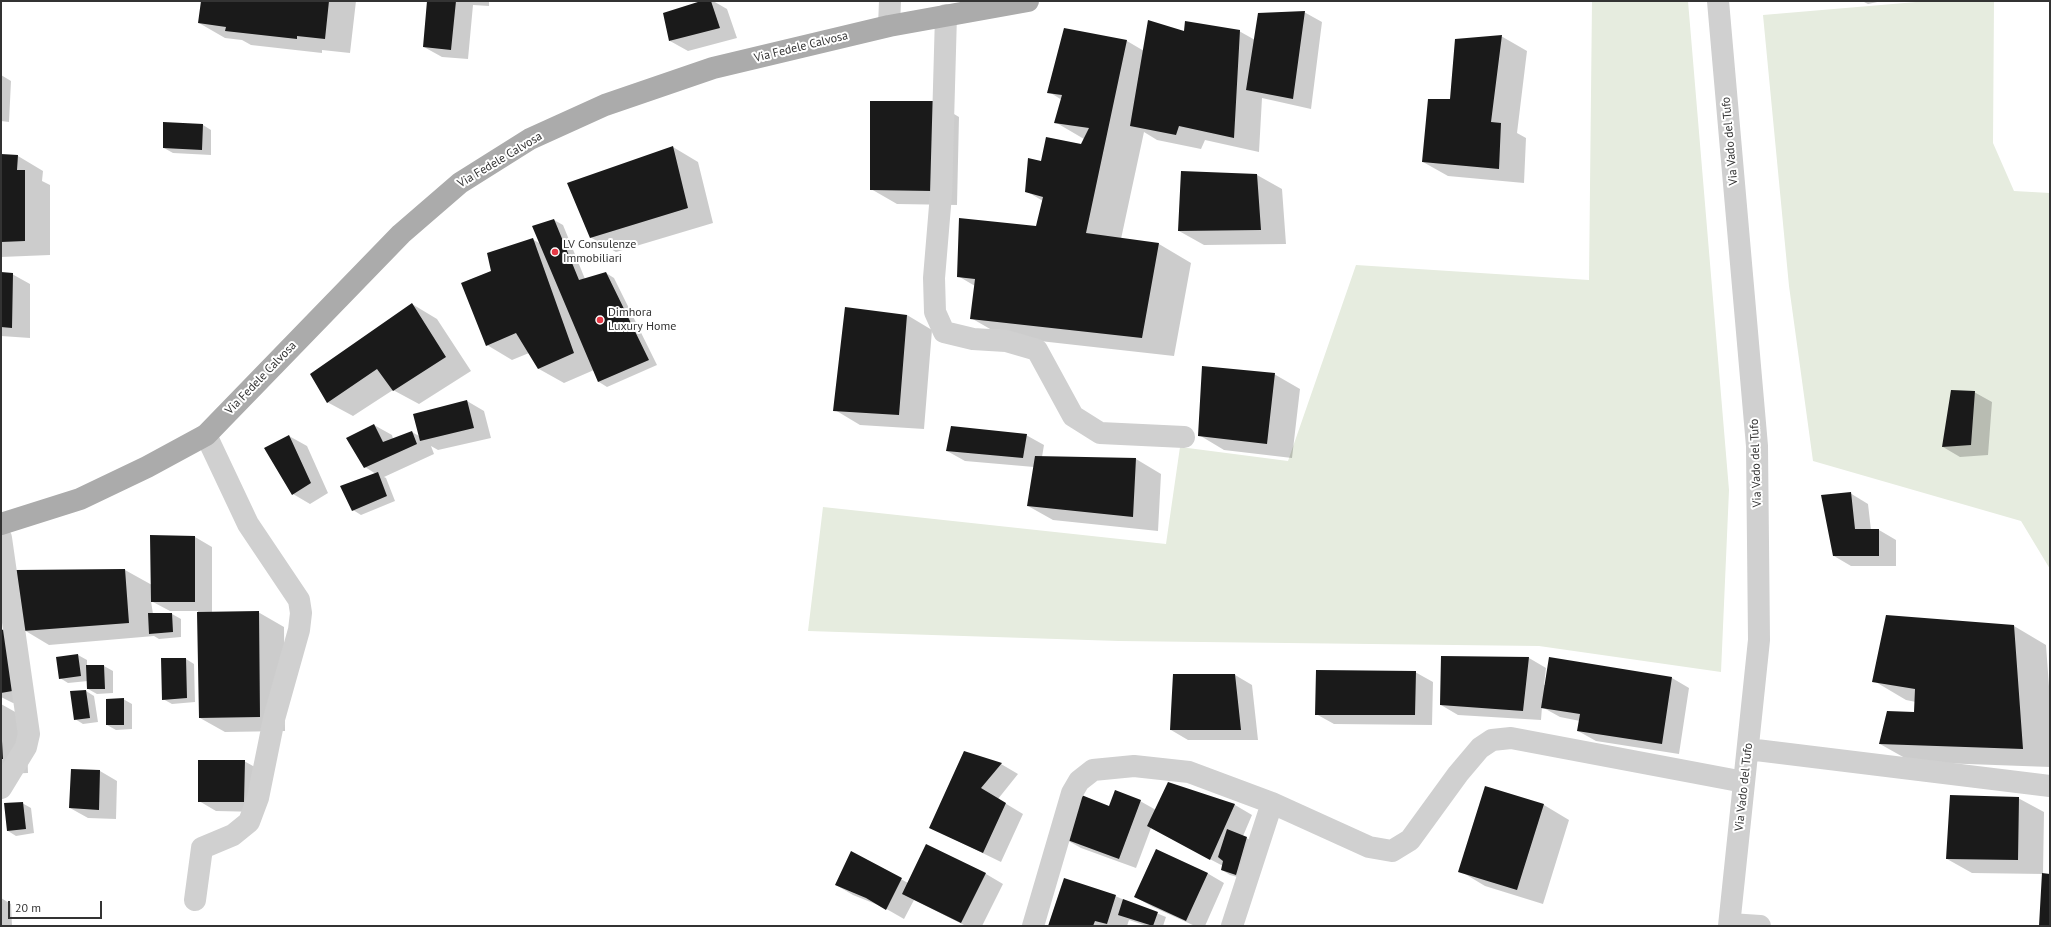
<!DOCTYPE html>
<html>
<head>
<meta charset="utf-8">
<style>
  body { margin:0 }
  #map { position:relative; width:2051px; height:927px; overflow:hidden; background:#fff; font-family:"PT Sans",sans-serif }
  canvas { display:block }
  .frame { position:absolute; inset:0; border:2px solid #333; pointer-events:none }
  .scale { position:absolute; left:8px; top:901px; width:94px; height:18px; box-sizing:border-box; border:2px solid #333; border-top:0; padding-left:5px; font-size:12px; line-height:14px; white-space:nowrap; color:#333; -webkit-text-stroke:3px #fff; paint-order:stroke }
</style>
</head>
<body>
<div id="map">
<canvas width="2051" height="927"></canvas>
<div class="frame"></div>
<div class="scale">20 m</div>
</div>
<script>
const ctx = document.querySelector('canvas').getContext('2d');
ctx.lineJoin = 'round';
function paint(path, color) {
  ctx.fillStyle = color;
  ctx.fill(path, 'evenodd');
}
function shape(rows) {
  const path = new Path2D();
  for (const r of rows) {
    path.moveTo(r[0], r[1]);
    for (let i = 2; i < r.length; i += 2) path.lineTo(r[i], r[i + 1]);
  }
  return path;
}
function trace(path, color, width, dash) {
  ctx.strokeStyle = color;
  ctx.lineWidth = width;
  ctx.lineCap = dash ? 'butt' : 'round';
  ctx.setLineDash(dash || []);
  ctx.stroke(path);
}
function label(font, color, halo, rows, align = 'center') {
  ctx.font = font + ' "PT Sans",sans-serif';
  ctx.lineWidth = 4;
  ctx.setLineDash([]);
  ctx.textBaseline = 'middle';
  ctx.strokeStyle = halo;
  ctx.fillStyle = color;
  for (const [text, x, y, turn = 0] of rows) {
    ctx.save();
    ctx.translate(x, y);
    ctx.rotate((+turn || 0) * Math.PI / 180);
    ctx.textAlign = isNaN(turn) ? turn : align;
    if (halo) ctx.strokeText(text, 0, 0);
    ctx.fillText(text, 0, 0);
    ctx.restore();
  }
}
const green = shape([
  [1592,1,1688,1,1729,490,1721,672,1539,646,1119,641,808,631,823,507,1166,544,1180,447,1288,461,1356,265,1589,280],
  [1928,1,1994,1,1993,143,2014,191,2050,193,2050,569,2021,521,1813,461,1789,286,1763,15]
]);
const shadow = shape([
  [202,1,356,1,350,53,322,50,322,53,251,45,242,40,225,38,199,23],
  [428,1,489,1,489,6,473,5,468,59,442,57,424,47],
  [705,1,713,1,727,9,737,38,688,51,670,41],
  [1862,1,1882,1,1868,4],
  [1304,12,1322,22,1311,109,1262,98,1259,152,1205,140,1201,149,1157,140,1144,132,1121,239,1159,244,1191,263,1174,356,1004,337,971,318,975,286,958,276,1037,227,1043,201,1026,191,1041,162,1082,145,1084,139,1055,122,1062,100,1049,92,1065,29,1127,41,1144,51,1185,32,1239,31,1255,40],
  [1501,36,1527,51,1517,133,1526,138,1524,183,1448,176,1423,162,1451,100],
  [1,75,11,81,9,122,1,121],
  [934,102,959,117,957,205,897,204,871,189],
  [203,125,211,130,211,155,173,153,164,148],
  [673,147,698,162,713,223,616,252,590,237],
  [1,155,18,156,43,171,42,181,50,185,50,255,1,257],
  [1257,175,1282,189,1286,244,1204,245,1179,231],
  [554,220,563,225,585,279,606,273,614,278,657,365,607,387,599,382,594,370,564,383,539,369,529,353,512,360,487,345,492,271,532,239,541,244],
  [1,273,12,274,30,284,30,338,1,336],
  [412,304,437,319,471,371,419,404,393,390,353,416,327,402],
  [907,315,932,330,924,429,860,425,835,410],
  [1274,374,1300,389,1292,458,1224,450,1199,435],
  [1974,392,1992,402,1988,455,1960,457,1943,447],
  [467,401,484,411,491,438,438,450,431,446,434,454,384,477,386,478,395,501,361,515,353,510,376,474,365,467,374,425,392,435,393,439,412,432,419,436],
  [1026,435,1044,445,1042,457,1136,459,1161,474,1158,531,1053,520,1028,506,1034,467,965,461,947,451],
  [289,436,307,446,328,493,310,504,293,494],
  [1850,493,1868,504,1871,530,1879,530,1896,540,1896,566,1851,566,1834,556],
  [195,537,212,547,212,613,258,612,284,627,285,731,225,732,200,718,198,611,170,611,151,601,153,614,172,614,181,619,181,637,159,639,154,636,49,645,24,630,125,570,152,585],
  [2014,626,2046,645,2050,700,2050,767,1912,762,1880,744,1915,713,1916,702,1906,700,1874,681],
  [1,631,35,700,13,703,1,697],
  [78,655,87,660,87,666,104,666,113,671,113,693,97,694,88,689,88,681,68,683,60,678,57,658],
  [1529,658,1546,668,1544,685,1672,678,1689,688,1679,754,1596,741,1578,731,1580,721,1560,717,1542,707,1541,720,1458,715,1441,705],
  [186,659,194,664,195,702,172,704,163,699],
  [1415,672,1433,682,1432,725,1334,724,1316,714],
  [1235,675,1252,685,1258,740,1188,740,1171,730],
  [86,691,94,696,98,722,83,724,75,719],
  [123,699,132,704,132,729,116,730,107,725],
  [1,704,26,718,28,773,1,774],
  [964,752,1001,764,1018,774,998,799,1023,814,1001,862,931,828],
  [244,761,262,771,261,812,216,811,199,801],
  [72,770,100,771,117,781,116,819,88,818,70,808],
  [1169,783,1235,805,1252,815,1243,836,1255,843,1245,879,1230,875,1222,870,1223,866,1151,828,1136,868,1081,848,1063,838,1110,807,1140,801,1156,810],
  [1486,787,1544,805,1569,820,1543,904,1485,886,1460,871],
  [2018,798,2044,812,2043,874,2050,875,2050,926,2040,926,2043,874,1972,873,1947,859],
  [22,803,31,808,34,833,16,836,8,831],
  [852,853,908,883,986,874,1003,884,982,926,966,926,914,900,904,919,883,907,853,895,836,885],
  [1207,873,1224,883,1205,926,1195,926,1153,907,1135,897],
  [1115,896,1166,917,1163,926,1147,926,1129,920,1127,926,1049,926],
  [1,898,11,904,12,926,1,926]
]);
const building = shape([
  [201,1,329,1,325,39,297,36,297,39,225,31,226,27,198,23],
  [427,1,456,1,451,50,423,47],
  [701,1,711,1,720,28,669,41,663,13],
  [1305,11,1293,99,1246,90,1258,13],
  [1148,20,1184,31,1185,21,1240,30,1234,138,1179,126,1176,135,1130,126],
  [1064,28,1127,40,1086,233,1159,243,1142,338,970,319,975,279,957,277,959,218,1036,226,1043,197,1025,192,1028,158,1041,161,1046,137,1081,144,1089,128,1054,123,1062,95,1047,93],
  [1502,35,1491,122,1501,123,1499,169,1422,162,1428,99,1450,99,1455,39],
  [870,101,934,101,932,191,870,190],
  [163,122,203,124,202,150,163,148],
  [673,146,688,208,590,238,567,183],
  [1,154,18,155,17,170,25,170,25,241,1,242],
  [1181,171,1257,174,1261,230,1178,231],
  [554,219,579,280,606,272,649,360,598,382,532,226],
  [533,238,574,353,538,369,516,333,486,346,461,283,491,271,487,253],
  [1,272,13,273,12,328,1,327],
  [412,303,446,357,393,391,377,369,327,403,310,374],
  [845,307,907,315,899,415,833,411],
  [1202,366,1275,373,1267,444,1198,436],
  [1951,390,1975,391,1971,445,1942,447],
  [467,400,474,428,420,441,413,414],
  [374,424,383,442,412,431,417,444,364,468,346,438],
  [951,426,1027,434,1023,458,946,451],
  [289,435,311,483,292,495,264,448],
  [1035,456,1136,458,1133,517,1027,506],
  [378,472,387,496,352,511,340,486],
  [1851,492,1855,529,1879,529,1879,556,1833,556,1821,495],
  [150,535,195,536,195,602,151,602],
  [125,569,129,623,23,631,16,570],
  [259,611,260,717,199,718,197,612],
  [148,613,172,613,173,632,149,634],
  [1886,615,2014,625,2023,749,1879,744,1887,711,1914,712,1915,689,1872,682],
  [6,629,18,690,1,693,1,630],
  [78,654,81,676,59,679,56,657],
  [1441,656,1529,657,1523,711,1440,705],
  [1549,657,1672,677,1662,744,1577,731,1580,714,1541,708],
  [161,658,186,658,187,698,162,700],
  [86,665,104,665,105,689,87,689],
  [1316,670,1416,671,1415,715,1315,715],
  [1173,674,1235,674,1241,730,1170,730],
  [86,690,90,718,74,720,70,691],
  [124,698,124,725,106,725,106,699],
  [1,741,2,741,3,759,1,759],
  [964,751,1002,763,981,788,1006,803,983,853,929,828],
  [198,760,245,760,244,802,198,802],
  [71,769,100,770,99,810,69,808],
  [1168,782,1235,804,1210,860,1147,826],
  [1485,786,1544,804,1517,890,1458,872],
  [1115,790,1141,800,1119,859,1062,838,1079,794,1109,806],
  [1950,795,2019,797,2018,860,1946,859],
  [23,802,26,829,7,831,4,803],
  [1227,829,1247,837,1236,875,1221,870,1223,861,1218,857],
  [926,844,986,873,961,923,902,894],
  [1156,849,1208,873,1186,921,1134,897],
  [851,851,902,878,886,910,866,898,835,885],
  [2042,873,2050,874,2050,926,2039,926],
  [1064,878,1116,895,1107,924,1095,921,1093,926,1048,926],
  [1123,899,1158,912,1153,926,1118,915]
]);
const minor = shape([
  [1718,1,1757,446,1759,640,1729,926],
  [946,15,941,194,934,278,935,312,944,332,973,339,1006,341,1037,350,1073,416,1100,433,1184,437],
  [889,26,890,1],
  [1,538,29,734,26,747,1,788],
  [1748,749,2050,786],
  [195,900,202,848,233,835,249,822,258,798,274,719,299,630,301,613,299,600,248,524,206,435],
  [1730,924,1760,926],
  [1033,926,1072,793,1079,781,1093,770,1134,766,1189,772,1272,803],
  [1232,926,1272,803,1369,847,1392,851,1410,840,1458,774,1480,748,1492,740,1511,738,1744,782]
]);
const major = shape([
  [1,524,80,499,147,467,206,435,401,234,460,183,530,139,605,105,713,68,889,26,1028,1]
]);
const markers = [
  [555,252,4,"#e63946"],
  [600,320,4,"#e63946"]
];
const streetNames = [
  ["Via Fedele Calvosa",801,47,-14],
  ["Via Vado del Tufo",1730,141,-95],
  ["Via Fedele Calvosa",500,160,-31],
  ["Via Fedele Calvosa",261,378,-46],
  ["Via Vado del Tufo",1756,463,-92],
  ["Via Vado del Tufo",1744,787,-84]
];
const poiNames = [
  ["LV Consulenze",563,245],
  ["Immobiliari",563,259],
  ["Dimhora",608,313],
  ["Luxury Home",608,327]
];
paint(green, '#e6ecdf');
paint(shadow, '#0003');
paint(building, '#1a1a1a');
trace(minor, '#d0d0d0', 22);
trace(major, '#ababab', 22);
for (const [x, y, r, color] of markers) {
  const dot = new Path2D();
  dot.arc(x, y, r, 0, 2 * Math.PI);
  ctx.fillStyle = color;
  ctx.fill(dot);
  trace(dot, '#fff', 1.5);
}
label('12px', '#333', '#fff', streetNames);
label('12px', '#333', '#fff', poiNames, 'left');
</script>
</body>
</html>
